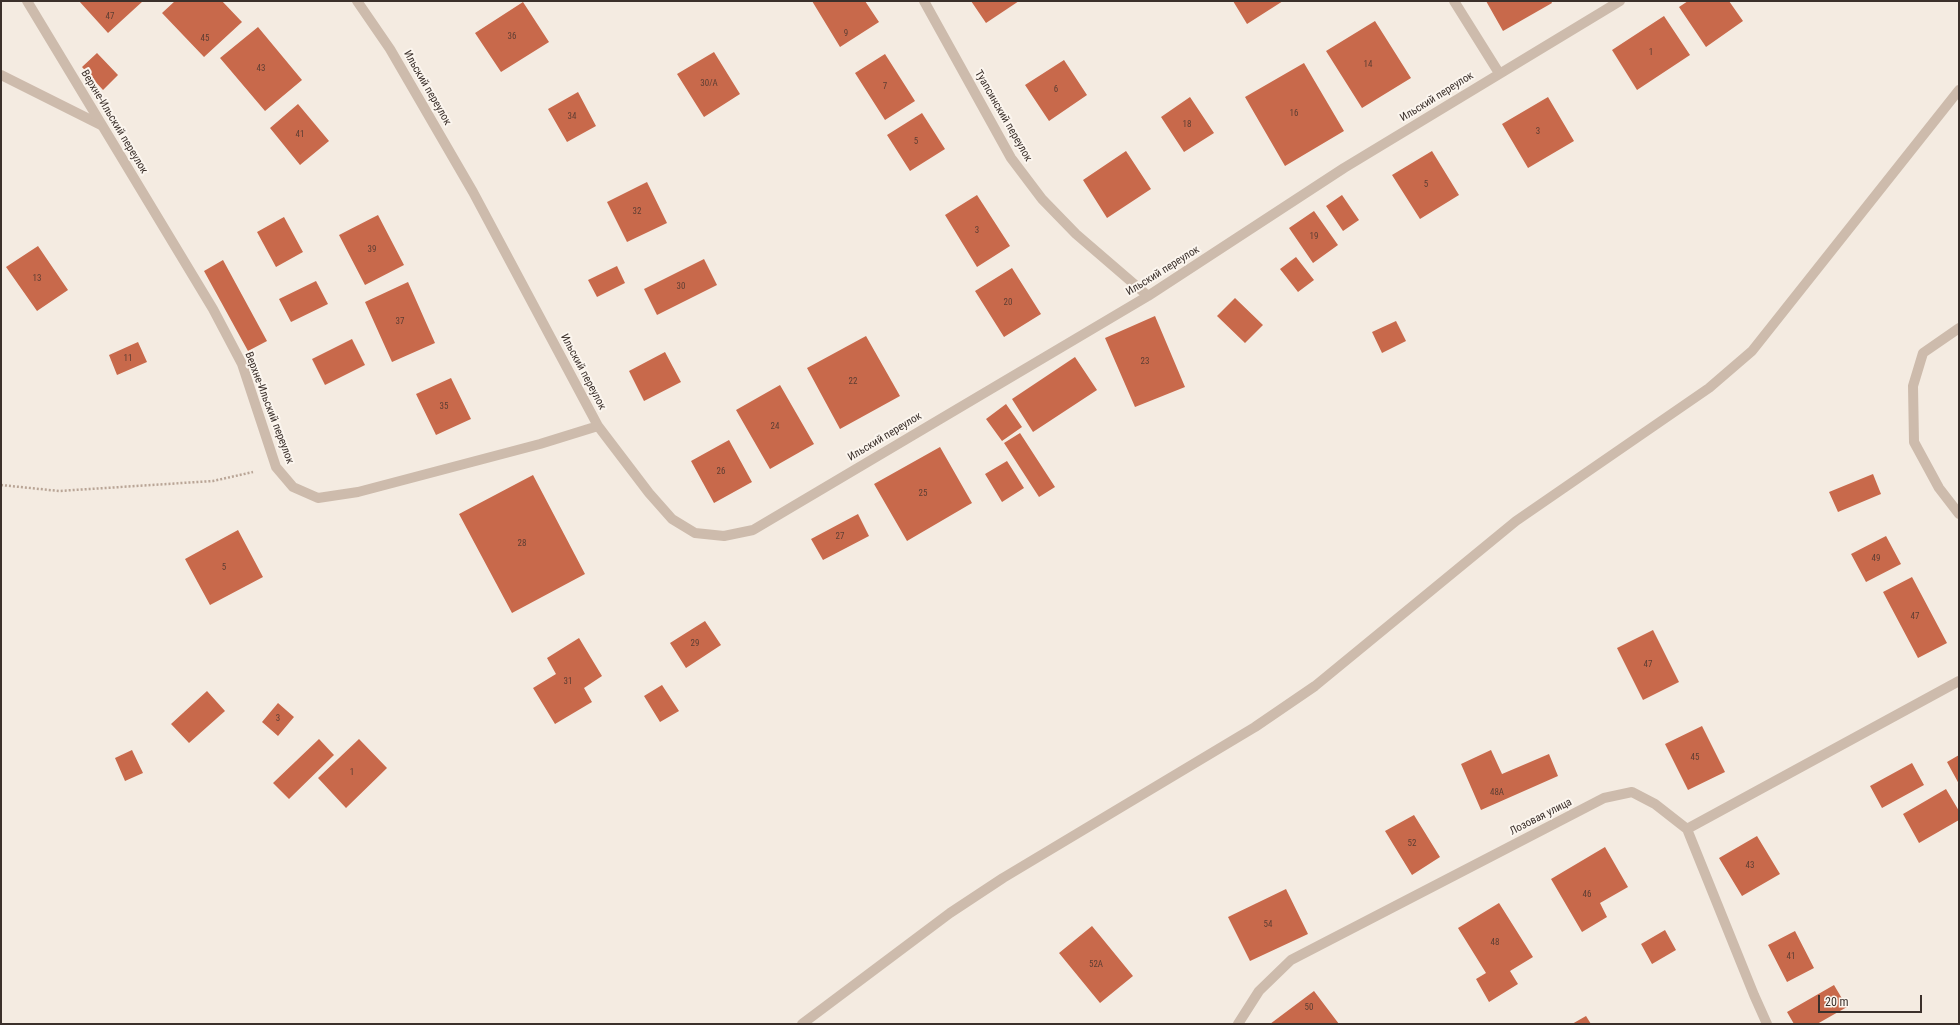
<!DOCTYPE html>
<html>
<head>
<meta charset="utf-8">
<style>
  body { margin:0 }
  #map { position:relative; width:1960px; height:1025px; overflow:hidden; background:#f4ebe1; font-family:"Roboto Condensed",sans-serif }
  canvas { display:block }
  .frame { position:absolute; inset:0; border:2px solid #3b302b; pointer-events:none }
  .scale { position:absolute; left:1818px; top:995px; width:104px; height:18px; box-sizing:border-box; border:2px solid #3b302b; border-top:0; padding-left:5px; font-size:12px; line-height:14px; white-space:nowrap; color:#3b302b; -webkit-text-stroke:3px #fbf5ee; paint-order:stroke }
</style>
</head>
<body>
<div id="map">
<canvas width="1960" height="1025"></canvas>
<div class="frame"></div>
<div class="scale">20 m</div>
</div>
<script>
const ctx = document.querySelector('canvas').getContext('2d');
ctx.lineJoin = 'round';
function paint(path, color) {
  ctx.fillStyle = color;
  ctx.fill(path, 'evenodd');
}
function shape(rows) {
  const path = new Path2D();
  for (const r of rows) {
    path.moveTo(r[0], r[1]);
    for (let i = 2; i < r.length; i += 2) path.lineTo(r[i], r[i + 1]);
  }
  return path;
}
function trace(path, color, width, dash) {
  ctx.strokeStyle = color;
  ctx.lineWidth = width;
  ctx.lineCap = dash ? 'butt' : 'round';
  ctx.setLineDash(dash || []);
  ctx.stroke(path);
}
function label(font, color, halo, rows, align = 'center') {
  ctx.font = font + ' "Roboto Condensed",sans-serif';
  ctx.lineWidth = 4;
  ctx.setLineDash([]);
  ctx.textBaseline = 'middle';
  ctx.strokeStyle = halo;
  ctx.fillStyle = color;
  for (const [text, x, y, turn = 0] of rows) {
    ctx.save();
    ctx.translate(x, y);
    ctx.rotate((+turn || 0) * Math.PI / 180);
    ctx.textAlign = isNaN(turn) ? turn : align;
    if (halo) ctx.strokeText(text, 0, 0);
    ctx.fillText(text, 0, 0);
    ctx.restore();
  }
}
const building = shape([
  [79,1,143,1,108,33],
  [175,1,222,1,242,22,204,57,162,13],
  [812,1,865,1,879,22,840,47],
  [971,1,1019,1,986,23],
  [1233,1,1283,1,1247,24],
  [1486,1,1551,1,1552,3,1503,31],
  [1688,1,1729,1,1743,21,1706,47,1679,7],
  [523,2,549,42,501,72,475,33],
  [1664,16,1690,55,1637,90,1612,50],
  [1375,21,1411,78,1362,108,1326,51],
  [258,27,302,80,265,111,220,58],
  [714,52,740,94,704,117,677,74],
  [97,53,118,75,103,90,82,67],
  [885,54,915,101,885,120,855,73],
  [1064,60,1087,95,1049,121,1025,85],
  [1304,63,1344,131,1285,166,1245,97],
  [578,92,596,126,567,142,548,109],
  [1190,97,1214,133,1184,152,1161,117],
  [1548,97,1574,141,1528,168,1502,124],
  [298,104,329,141,300,165,270,128],
  [922,113,945,149,910,171,887,135],
  [1126,151,1151,189,1107,218,1083,180],
  [1432,151,1459,195,1420,219,1392,175],
  [647,182,667,223,627,242,607,202],
  [977,195,1010,246,977,267,945,215],
  [1342,195,1359,220,1343,231,1326,206],
  [1314,211,1338,245,1313,263,1289,228],
  [378,215,404,265,365,285,339,235],
  [284,217,303,252,276,267,257,232],
  [38,246,68,290,37,311,6,267],
  [1296,257,1314,280,1298,292,1280,269],
  [704,259,717,285,657,315,644,289],
  [223,260,267,341,248,351,204,271],
  [617,266,625,283,597,297,588,280],
  [1012,268,1041,314,1004,337,975,291],
  [316,281,328,304,291,322,279,299],
  [408,282,435,343,392,362,365,302],
  [1235,298,1263,325,1245,343,1217,316],
  [1155,316,1185,387,1135,407,1105,338],
  [1396,321,1406,341,1382,353,1372,332],
  [866,336,900,396,840,429,807,368],
  [352,339,365,365,325,385,312,359],
  [138,342,147,362,117,375,109,355],
  [665,352,681,382,644,401,629,371],
  [1075,357,1097,390,1033,432,1012,399],
  [451,378,471,419,436,435,416,394],
  [780,385,814,444,770,469,736,410],
  [1006,404,1022,427,1002,441,986,419],
  [1020,433,1055,487,1039,497,1004,443],
  [729,440,752,482,714,503,691,461],
  [940,447,972,503,907,541,874,484],
  [1007,461,1024,488,1002,502,985,474],
  [1873,474,1881,494,1838,512,1829,492],
  [533,475,585,574,512,613,459,514],
  [858,514,869,536,823,560,811,539],
  [238,530,263,577,210,605,185,559],
  [1886,536,1901,564,1866,582,1851,554],
  [1912,577,1947,643,1918,658,1883,592],
  [705,621,721,645,686,668,670,643],
  [1653,630,1679,682,1643,700,1617,648],
  [579,638,602,676,584,688,592,702,555,724,533,688,556,674,547,658],
  [662,685,679,711,660,722,644,696],
  [207,691,225,711,189,743,171,724],
  [278,703,294,717,278,736,262,722],
  [1702,726,1725,772,1688,790,1665,744],
  [319,739,334,755,289,799,273,783],
  [359,739,387,768,346,808,318,778],
  [132,750,143,773,125,781,115,758],
  [1491,750,1502,774,1549,754,1558,776,1481,810,1461,764],
  [1959,755,1959,784,1947,762],
  [1912,763,1924,785,1882,808,1870,786],
  [1946,789,1959,811,1959,820,1919,843,1903,814],
  [1414,815,1440,857,1412,875,1385,831],
  [1757,836,1780,874,1742,896,1719,858],
  [1605,847,1628,887,1600,903,1607,917,1582,932,1551,879],
  [1286,889,1308,934,1250,961,1228,917],
  [1499,903,1533,957,1510,971,1518,984,1489,1002,1476,979,1486,973,1458,928],
  [1092,926,1133,976,1100,1003,1059,953],
  [1665,930,1676,950,1652,964,1641,944],
  [1795,931,1814,968,1787,982,1768,945],
  [1834,985,1847,1007,1817,1024,1794,1024,1787,1012],
  [1314,991,1339,1024,1270,1024],
  [1586,1016,1591,1024,1572,1024]
]);
const path = shape([
  [1,485,59,491,213,481,253,472]
]);
const service = shape([
  [1,75,101,125]
]);
const minor = shape([
  [27,1,213,309,242,364,276,467,293,487,318,498,358,492,540,444,598,426],
  [357,1,390,49,473,192,598,426,649,493,672,519,695,533,724,536,753,530,1148,296,1344,168,1620,1],
  [924,1,1011,158,1042,199,1076,234,1148,296],
  [1454,1,1499,73],
  [1959,328,1923,353,1913,386,1914,442,1939,488,1959,514],
  [1687,829,1959,681],
  [802,1024,950,913,1003,878,1255,727,1315,686,1516,521,1709,388,1752,351,1959,90],
  [1238,1024,1259,991,1291,960,1604,798,1632,792,1655,804,1687,829,1754,995,1767,1024]
]);
const numberNames = [
  ["47",110,17],
  ["9",846,34],
  ["36",512,37],
  ["45",205,39],
  ["1",1651,53],
  ["14",1368,65],
  ["43",261,69],
  ["30/А",709,84],
  ["7",885,87],
  ["6",1056,90],
  ["16",1294,114],
  ["34",572,117],
  ["18",1187,125],
  ["3",1538,132],
  ["41",300,135],
  ["5",916,142],
  ["5",1426,185],
  ["32",637,212],
  ["3",977,231],
  ["19",1314,237],
  ["39",372,250],
  ["13",37,279],
  ["30",681,287],
  ["20",1008,303],
  ["37",400,322],
  ["11",128,359],
  ["23",1145,362],
  ["22",853,382],
  ["35",444,407],
  ["24",775,427],
  ["26",721,472],
  ["25",923,494],
  ["27",840,537],
  ["28",522,544],
  ["49",1876,559],
  ["5",224,568],
  ["47",1915,617],
  ["29",695,644],
  ["47",1648,665],
  ["31",568,682],
  ["3",278,719],
  ["45",1695,758],
  ["1",352,773],
  ["48А",1497,793],
  ["52",1412,844],
  ["43",1750,866],
  ["46",1587,895],
  ["54",1268,925],
  ["48",1495,943],
  ["41",1791,957],
  ["52А",1096,965],
  ["50",1309,1008]
];
const streetNames = [
  ["Ильский переулок",427,88,60],
  ["Ильский переулок",1437,97,-32],
  ["Туапсинский переулок",1003,116,60],
  ["Верхне-Ильский переулок",114,122,59],
  ["Ильский переулок",1163,271,-32],
  ["Ильский переулок",583,372,62],
  ["Верхне-Ильский переулок",269,408,69],
  ["Ильский переулок",885,437,-31],
  ["Лозовая улица",1541,817,-27]
];
paint(building, '#c8694b');
trace(path, '#b9a596', 2.5, [2, 2]);
trace(service, '#cdbbac', 10);
trace(minor, '#cdbbac', 10);
label('9px', '#5e3e33', null, numberNames);
label('11px', '#3b302b', '#fbf5ee', streetNames);
</script>
</body>
</html>
